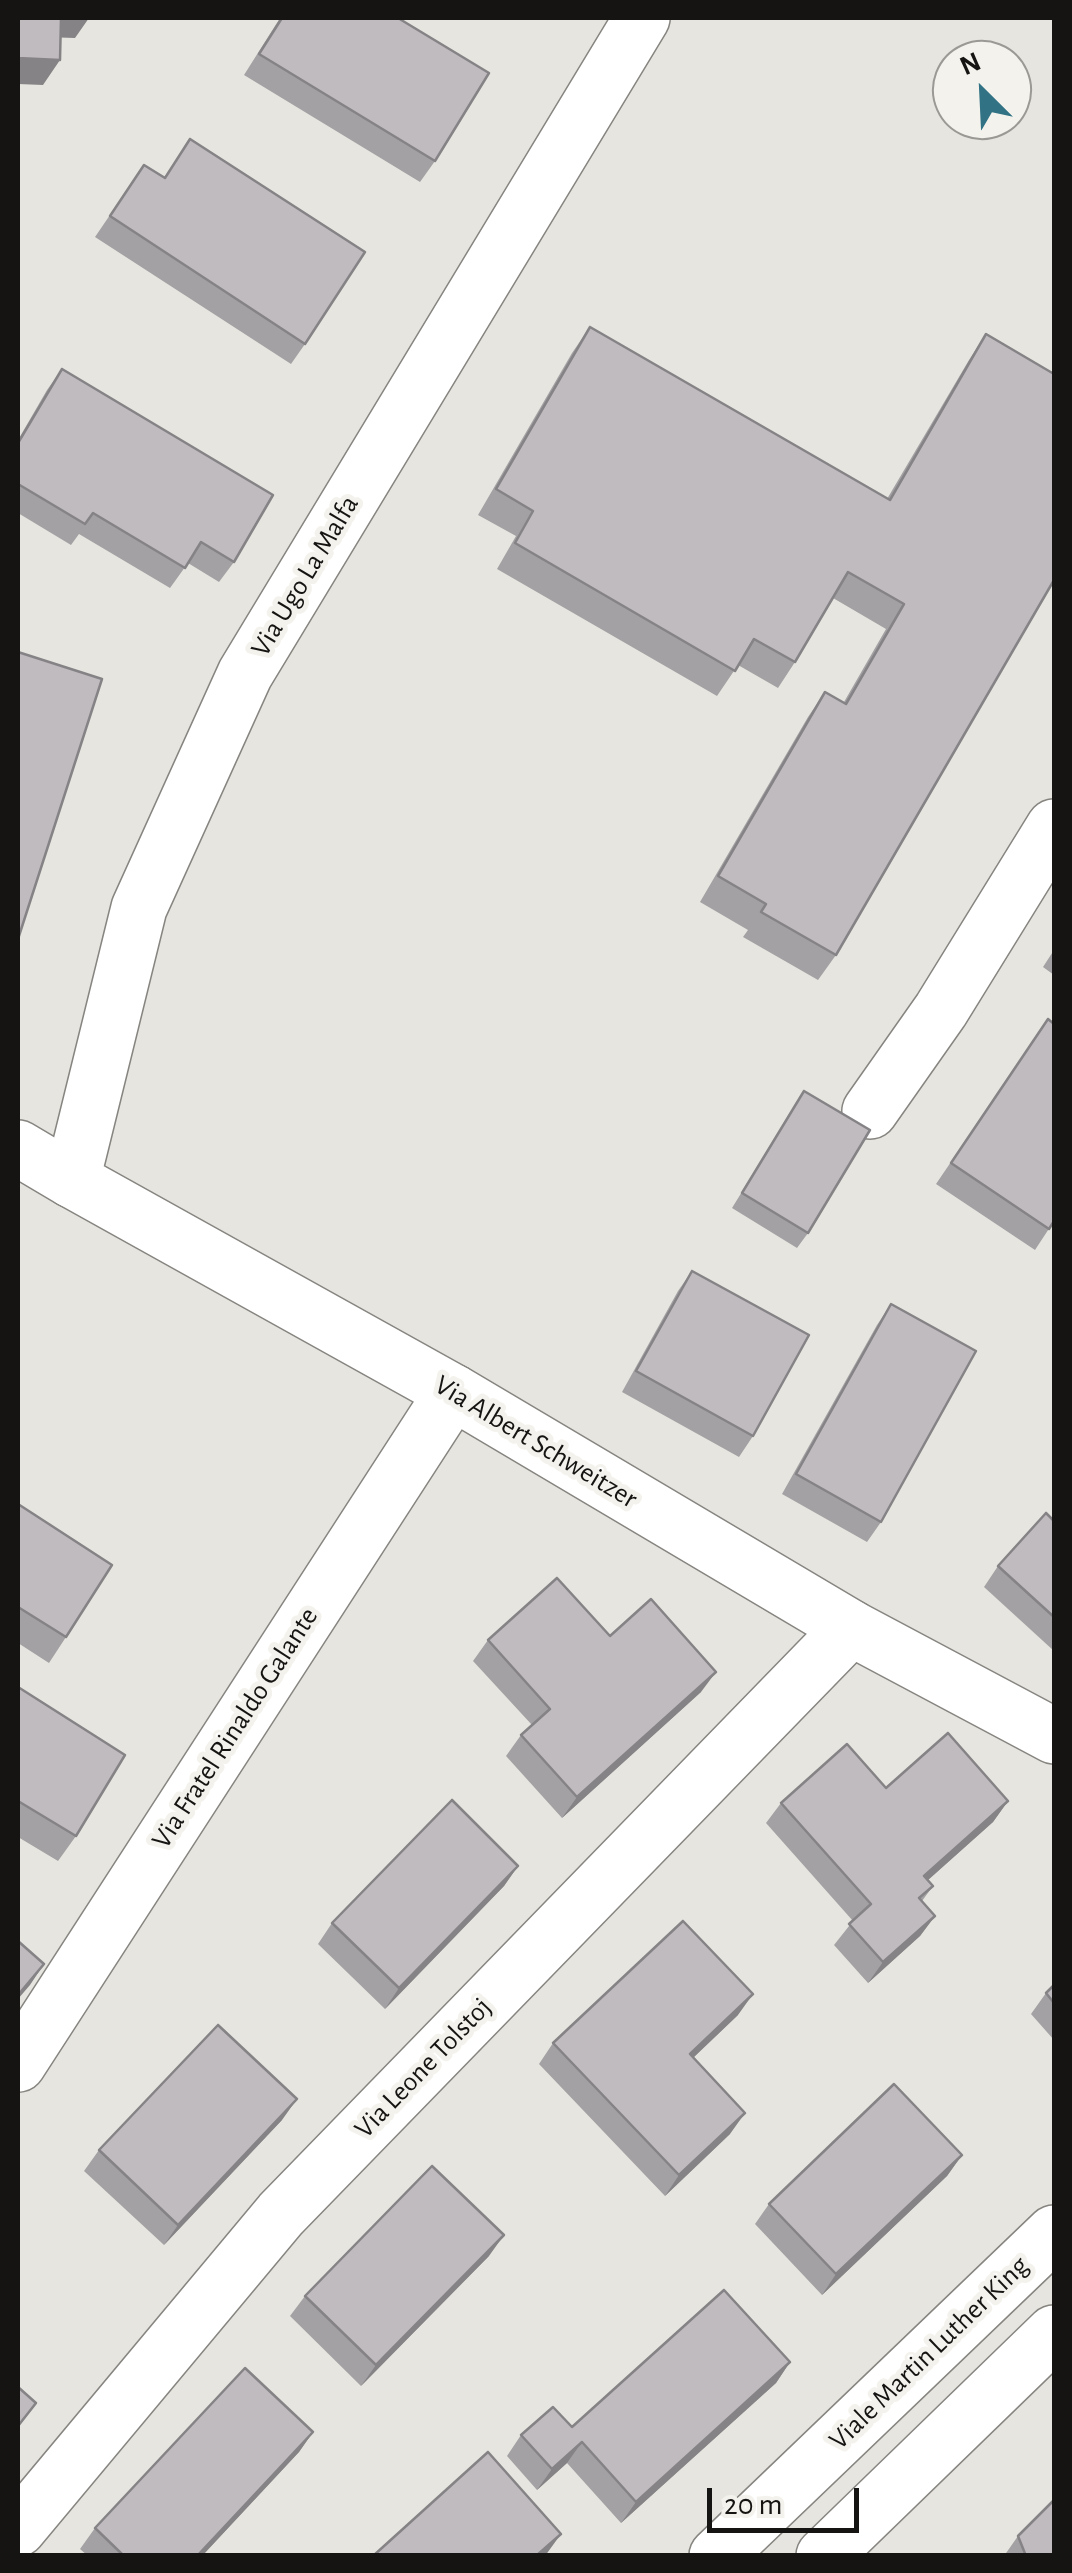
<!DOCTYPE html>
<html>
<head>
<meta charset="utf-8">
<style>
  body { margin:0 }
  #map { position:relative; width:1072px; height:2573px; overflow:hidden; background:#e7e5df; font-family:"Alegreya Sans",sans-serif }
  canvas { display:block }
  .frame { position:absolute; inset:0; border:20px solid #151413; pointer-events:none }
  .north { position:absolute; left:932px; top:40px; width:100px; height:100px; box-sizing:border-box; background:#f4f2ec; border:2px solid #9b9995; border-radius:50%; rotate:336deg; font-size:28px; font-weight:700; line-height:40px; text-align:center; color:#151413 }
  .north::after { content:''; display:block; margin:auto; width:35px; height:45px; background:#317385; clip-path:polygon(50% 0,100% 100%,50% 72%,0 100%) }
  .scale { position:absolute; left:707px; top:2488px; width:152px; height:45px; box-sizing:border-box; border:5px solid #151413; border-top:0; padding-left:12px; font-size:30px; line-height:35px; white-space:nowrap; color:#151413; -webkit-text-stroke:8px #f4f2ec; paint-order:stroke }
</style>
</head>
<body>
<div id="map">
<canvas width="1072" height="2573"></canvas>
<div class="frame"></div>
<div class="north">N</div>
<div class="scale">20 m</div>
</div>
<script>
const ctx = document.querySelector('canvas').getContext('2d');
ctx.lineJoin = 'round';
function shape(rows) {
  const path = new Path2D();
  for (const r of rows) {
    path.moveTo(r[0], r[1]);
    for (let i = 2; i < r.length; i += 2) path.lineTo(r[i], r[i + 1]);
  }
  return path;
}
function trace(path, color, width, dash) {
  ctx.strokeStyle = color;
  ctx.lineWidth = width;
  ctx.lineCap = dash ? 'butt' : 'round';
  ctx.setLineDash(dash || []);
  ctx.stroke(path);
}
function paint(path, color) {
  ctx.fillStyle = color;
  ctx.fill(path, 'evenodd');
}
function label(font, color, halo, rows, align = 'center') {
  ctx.font = font + ' "Alegreya Sans",sans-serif';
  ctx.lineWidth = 10;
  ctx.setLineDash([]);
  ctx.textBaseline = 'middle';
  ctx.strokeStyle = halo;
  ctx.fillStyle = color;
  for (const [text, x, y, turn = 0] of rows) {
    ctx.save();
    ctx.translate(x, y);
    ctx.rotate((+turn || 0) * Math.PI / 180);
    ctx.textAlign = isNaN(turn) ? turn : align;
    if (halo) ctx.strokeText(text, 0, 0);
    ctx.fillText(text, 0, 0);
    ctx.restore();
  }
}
const street = shape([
  [870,1111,941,1010,1054,827],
  [18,1148,72,1180],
  [18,2064,453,1392],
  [18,2529,281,2214,851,1628]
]);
const secondary = shape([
  [642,18,245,674,139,908,72,1180,453,1392,851,1628,1054,1736],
  [717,2556,1054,2233],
  [824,2556,1054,2333]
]);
const wall = shape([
  [280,18,398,18,435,161,420,182,244,75],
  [190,139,305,344,291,364,95,237,144,165,164,178],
  [590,327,887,499,969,360,986,334,836,955,818,980,743,937,748,930,700,902,808,717,825,692,844,702,886,629,833,598,795,662,778,688,738,665,717,696,497,569,516,536,478,515,572,353],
  [62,369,234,562,219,582,188,563,170,588,79,534,71,545,18,513,18,440,47,390],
  [1054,950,1054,975,1043,967],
  [1048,1019,1054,1221,1035,1250,936,1184],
  [804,1091,808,1233,797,1248,732,1208],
  [692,1271,753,1436,739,1457,622,1392,678,1291],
  [891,1304,881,1522,867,1542,782,1494,877,1325],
  [18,1504,66,1637,49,1663,18,1643],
  [1054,1521,1054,1651,984,1587,998,1566],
  [610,1636,701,1692,562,1818,506,1756,521,1735,532,1725,473,1661,488,1640],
  [18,1687,76,1836,58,1861,18,1837],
  [886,1788,1008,1801,993,1822,928,1880,933,1886,922,1901,935,1916,920,1936,868,1983,834,1945,853,1921,766,1823,781,1803],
  [518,1866,504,1886,385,2009,318,1944,332,1923],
  [1054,1985,1054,2040,1031,2014,1046,1993],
  [738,2015,693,2058,730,2134,665,2196,539,2064,553,2043],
  [282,2120,164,2245,84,2171,99,2150],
  [962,2155,947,2176,822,2295,755,2224,769,2204],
  [489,2256,361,2386,290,2316,305,2296],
  [790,2362,776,2383,621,2523,567,2463,537,2490,507,2456,521,2435,572,2427],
  [313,2432,299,2452,202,2556,88,2556,80,2549,95,2528],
  [1018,2536,1054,2556,1004,2556]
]);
const shadedWall = shape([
  [57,18,89,18,75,38,44,37],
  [18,58,60,60,43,85,18,84],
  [716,1672,701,1692,562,1818,577,1797],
  [1008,1801,993,1822,909,1897,924,1876],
  [518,1866,504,1886,385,2009,399,1988],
  [935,1916,920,1936,868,1983,883,1962],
  [44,1964,30,1985,18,1999,18,1995],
  [753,1994,738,2015,675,2075,690,2054],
  [297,2099,282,2120,164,2245,178,2225],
  [745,2113,730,2134,665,2196,679,2175],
  [962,2155,947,2176,822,2295,836,2274],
  [504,2235,489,2256,361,2386,376,2365],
  [790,2362,776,2383,621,2523,636,2502],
  [313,2432,299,2452,202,2556,197,2556],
  [582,2442,567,2463,537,2490,552,2469],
  [561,2534,545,2556,536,2556]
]);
const building = shape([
  [18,18,61,18,60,60,18,58,18,18],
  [282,18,398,18,489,73,435,161,259,54,282,18],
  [190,139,365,252,305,344,110,216,144,165,165,178,190,139],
  [590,327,890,500,986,334,1054,374,1054,580,836,955,761,912,766,904,718,876,825,692,846,704,904,604,848,572,795,662,754,639,735,671,515,543,533,511,496,489,590,327],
  [62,369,273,495,234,562,201,542,185,568,93,513,85,524,18,484,18,443,62,369],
  [18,652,102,679,18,939,18,652],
  [1048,1019,1054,1024,1054,1221,1049,1229,951,1163,1048,1019],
  [804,1091,870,1130,808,1233,742,1193,804,1091],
  [692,1271,809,1335,753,1436,636,1371,692,1271],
  [891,1304,976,1351,881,1522,796,1474,891,1304],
  [18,1504,112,1565,66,1637,18,1607,18,1504],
  [1046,1513,1054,1521,1054,1617,998,1566,1046,1513],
  [557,1578,610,1636,651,1599,716,1672,577,1797,521,1735,550,1709,488,1640,557,1578],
  [18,1687,125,1755,76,1836,18,1801,18,1687],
  [948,1733,1008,1801,924,1876,933,1886,919,1898,935,1916,883,1962,849,1924,871,1904,781,1803,847,1744,886,1788,948,1733],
  [452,1800,518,1866,399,1988,332,1923,452,1800],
  [683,1921,753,1994,690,2054,745,2113,679,2175,553,2043,683,1921],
  [18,1941,44,1964,18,1995,18,1941],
  [1054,1985,1054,2003,1046,1993,1054,1985],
  [218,2025,297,2099,178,2225,99,2150,218,2025],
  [894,2084,962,2155,836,2274,769,2204,894,2084],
  [432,2166,504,2235,376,2365,305,2296,432,2166],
  [724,2290,790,2362,636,2502,582,2442,552,2469,521,2435,553,2407,572,2427,724,2290],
  [245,2368,313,2432,197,2556,124,2556,95,2528,245,2368],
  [18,2387,36,2403,18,2426,18,2387],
  [488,2452,561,2534,536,2556,373,2556,488,2452],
  [1054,2500,1054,2556,1026,2556,1018,2536,1054,2500]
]);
const streetNames = [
  ["Via Ugo La Malfa",305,576,-59],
  ["Via Albert Schweitzer",536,1442,31],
  ["Via Fratel Rinaldo Galante",235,1728,-57],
  ["Via Leone Tolstoj",423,2068,-46],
  ["Viale Martin Luther King",929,2353,-44]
];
trace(street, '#878580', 58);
trace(secondary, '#878580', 58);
trace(street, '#fff', 55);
trace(secondary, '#fff', 55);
paint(wall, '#a4a1a4');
paint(shadedWall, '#868386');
paint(building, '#bfbbbf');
trace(building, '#868386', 2.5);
label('28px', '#151413', '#f4f2ec', streetNames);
</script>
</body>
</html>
